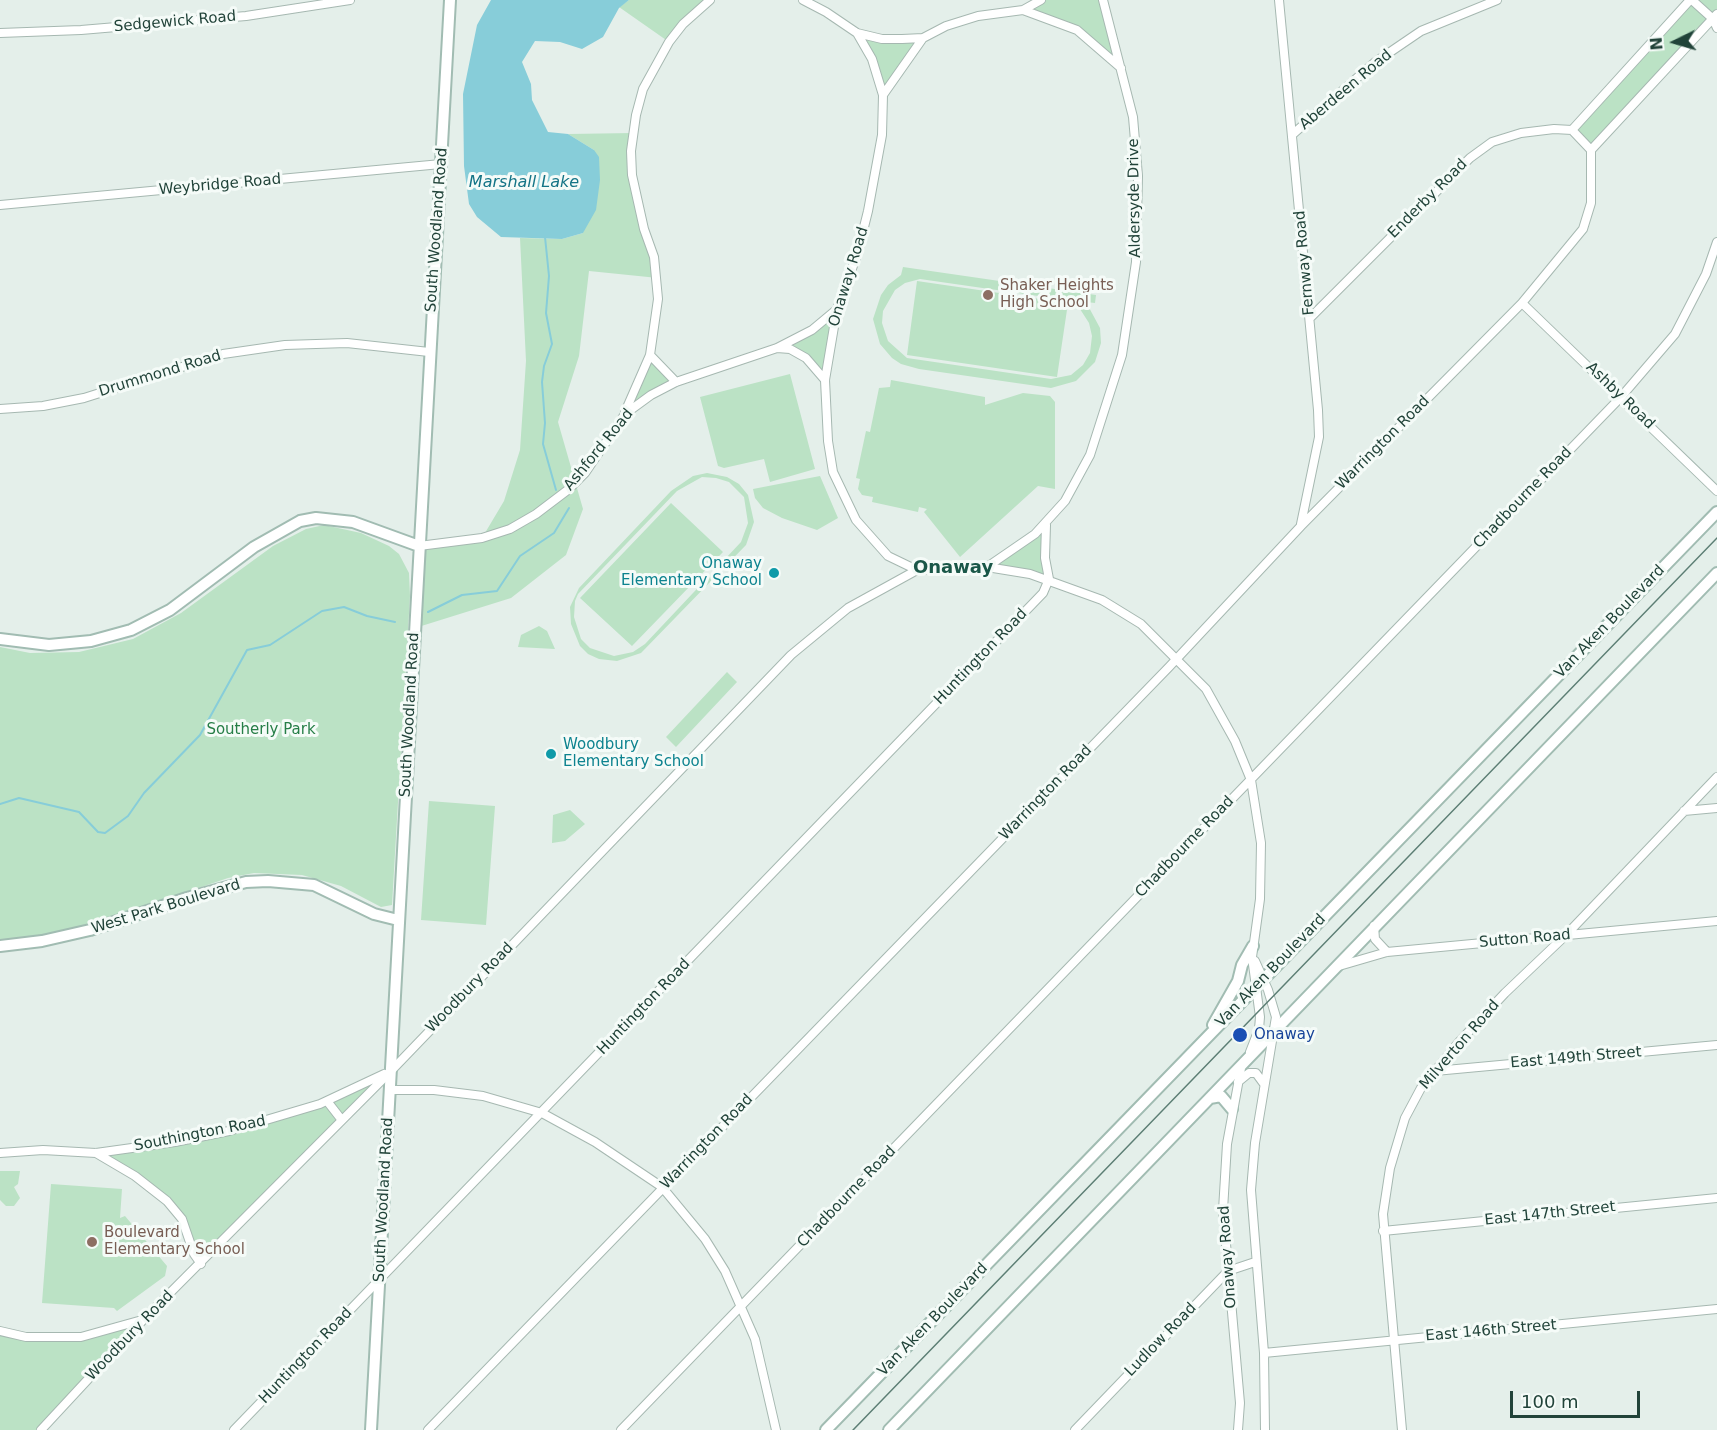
<!DOCTYPE html>
<html>
<head>
<meta charset="utf-8">
<style>
  body { margin:0 }
  #map { position:relative; width:1717px; height:1430px; overflow:hidden; background:#e4efea; font-family:"DejaVu Sans",sans-serif }
  canvas { display:block }
  .north { position:absolute; left:1645px; top:12px; width:60px; height:60px; -webkit-text-stroke:4px #f5fbf8; paint-order:stroke; rotate:265deg; font-size:16px; font-weight:700; line-height:24px; text-align:center; color:#214339 }
  .north::after { content:''; display:block; margin:auto; width:21px; height:27px; background:#214339; clip-path:polygon(50% 0,100% 100%,50% 72%,0 100%) }
  .scale { position:absolute; left:1510px; top:1391px; width:130px; height:27px; box-sizing:border-box; border:3px solid #214339; border-top:0; padding-left:8px; font-size:18px; line-height:21px; white-space:nowrap; color:#214339; -webkit-text-stroke:4px #f5fbf8; paint-order:stroke }
</style>
</head>
<body>
<div id="map">
<canvas width="1717" height="1430"></canvas>
<div class="north">N</div>
<div class="scale">100 m</div>
</div>
<script>
const ctx = document.querySelector('canvas').getContext('2d');
ctx.lineJoin = 'round';
function paint(path, color) {
  ctx.fillStyle = color;
  ctx.fill(path, 'evenodd');
}
function shape(rows) {
  const path = new Path2D();
  for (const r of rows) {
    path.moveTo(r[0], r[1]);
    for (let i = 2; i < r.length; i += 2) path.lineTo(r[i], r[i + 1]);
  }
  return path;
}
function trace(path, color, width, dash) {
  ctx.strokeStyle = color;
  ctx.lineWidth = width;
  ctx.lineCap = dash ? 'butt' : 'round';
  ctx.setLineDash(dash || []);
  ctx.stroke(path);
}
function label(font, color, halo, rows, align = 'center') {
  ctx.font = font + ' "DejaVu Sans",sans-serif';
  ctx.lineWidth = 6;
  ctx.setLineDash([]);
  ctx.textBaseline = 'middle';
  ctx.strokeStyle = halo;
  ctx.fillStyle = color;
  for (const [text, x, y, turn = 0] of rows) {
    ctx.save();
    ctx.translate(x, y);
    ctx.rotate((+turn || 0) * Math.PI / 180);
    ctx.textAlign = isNaN(turn) ? turn : align;
    if (halo) ctx.strokeText(text, 0, 0);
    ctx.fillText(text, 0, 0);
    ctx.restore();
  }
}
const green = shape([
  [629,0,714,0,669,42,619,7],
  [1041,0,1103,0,1121,68,1077,30,1023,10],
  [1690,0,1717,0,1717,14,1591,150,1572,130],
  [857,33,882,39,923,38,883,95],
  [633,133,632,175,658,278,589,271,579,356,558,422,583,509,566,555,511,598,415,628,419,546,482,538,504,501,520,450,526,361,520,238,562,239,583,233,594,150,568,134],
  [903,267,1096,295,1095,303,1086,302,1100,328,1101,343,1095,362,1076,381,1051,388,919,369,901,364,892,358,880,344,873,319,881,295,888,285,901,275],
  [920,279,1066,300,1080,309,1089,323,1092,336,1090,353,1083,365,1071,375,1051,379,907,358,888,341,882,323,883,311,895,290,905,283],
  [917,281,1068,303,1057,377,907,355],
  [837,309,825,380,806,358,777,348,802,336],
  [650,355,676,382,625,414],
  [790,374,815,469,770,482,764,459,724,468,718,466,700,397],
  [891,380,985,397,985,405,1023,393,1050,396,1055,402,1055,489,1038,486,960,557,924,512,927,509,919,507,918,512,872,502,873,497,862,495,858,489,860,479,856,478,866,431,870,432,879,388,890,387],
  [707,473,727,477,739,484,748,495,754,522,746,545,641,653,617,661,599,659,588,654,580,646,571,624,570,607,579,588,671,491,693,476],
  [702,477,716,478,729,482,744,497,748,523,741,542,645,644,633,652,614,656,590,648,581,639,574,617,575,601,578,594,677,491],
  [820,476,838,518,817,530,782,518,763,508,755,498,753,489],
  [671,503,723,552,632,646,580,598],
  [324,525,361,533,389,546,399,554,409,573,410,596,392,905,381,907,341,886,302,875,254,873,228,878,104,920,39,936,0,940,0,647,30,653,79,652,133,639,181,613,273,546,306,529],
  [1046,525,1049,579,987,567],
  [539,626,547,631,555,649,518,647,521,635],
  [727,672,737,682,676,747,666,737],
  [429,801,495,806,486,925,421,920],
  [570,810,585,824,565,841,552,843,553,815],
  [391,1071,201,1264,189,1236,167,1201,96,1153,269,1121],
  [0,1171,20,1171,18,1184,14,1187,20,1198,14,1206,6,1206,0,1200],
  [51,1184,122,1189,120,1218,125,1216,167,1266,165,1276,117,1311,114,1308,42,1303],
  [143,1320,41,1430,0,1430,0,1331,65,1338]
]);
const water = shape([
  [491,0,629,0,619,8,603,37,582,49,560,42,535,41,522,62,531,84,532,100,548,132,568,134,594,150,599,157,600,180,596,210,583,233,562,239,501,237,477,217,469,204,464,166,463,94,477,25]
]);
const stream = shape([
  [545,237,549,276,546,313,552,344,544,366,542,382,545,423,543,444,556,490],
  [428,612,462,595,497,591,520,556,554,533,569,508],
  [0,804,19,798,79,812,98,832,105,833,128,816,144,793,200,735,247,650,270,645,322,611,344,607,367,616,395,622]
]);
const street = shape([
  [803,0,826,12,857,33,882,39,902,39,923,38,946,26,978,16,1023,10,1041,0],
  [1279,0,1318,410,1319,437,1301,524],
  [1692,0,1713,19,1717,28],
  [1023,10,1077,30,1121,68],
  [0,33,81,30,246,16,350,0],
  [857,33,872,59,883,95],
  [923,38,883,95,882,135,868,211,857,255,837,309,825,380,828,441,833,472,856,520,888,556,917,570,987,567,1030,574,1102,600,1141,624,1206,689,1235,741,1251,780,1261,843,1260,899,1252,957,1260,1017,1259,1029,1250,1052],
  [1572,130,1690,0],
  [1293,134,1374,63,1421,31,1497,0],
  [1591,150,1717,14],
  [0,205,441,164],
  [1522,303,1717,491],
  [1310,318,1470,158,1492,142,1521,133,1554,129,1572,130],
  [777,348,790,349,806,358,825,380],
  [650,355,676,382],
  [0,409,43,406,84,398,223,354,285,345,347,343,429,352],
  [625,412,650,355,658,299,654,257,644,229,632,175,631,151,636,115,643,89,669,42,683,24,710,0],
  [1046,525,1045,558,1049,579],
  [419,546,482,538,510,529,536,514,569,489,585,473,625,414,651,395,676,382,777,348,812,330,836,310],
  [987,567,1035,534,1065,501,1090,455,1122,355,1136,262,1138,176,1133,117,1103,0],
  [1684,811,1717,808],
  [1374,926,1375,939,1387,952],
  [1255,961,1268,990,1276,1017,1255,1143,1251,1190,1264,1353,1265,1430],
  [1339,966,1387,952,1717,921],
  [1435,1071,1717,1045],
  [1238,1082,1249,1073,1256,1073,1264,1084],
  [390,1090,434,1090,483,1096,542,1113,595,1142,662,1187,705,1239,725,1271,755,1339,776,1430],
  [327,1101,341,1119],
  [0,1153,43,1150,96,1153,175,1142,229,1131,320,1104,384,1074],
  [96,1153,135,1176,167,1201,182,1219,194,1254,201,1264],
  [1383,1231,1717,1198],
  [0,1331,26,1337,81,1337,142,1320],
  [1264,1353,1717,1309],
  [41,1430,143,1320,391,1071,791,655,848,608,917,570],
  [234,1430,1043,593,1049,579],
  [428,1430,1169,667,1301,526,1522,303,1583,229,1591,203,1591,150,1572,130],
  [621,1430,1621,397,1675,334,1706,274,1717,242],
  [1075,1430,1228,1271,1255,1262],
  [1238,1430,1240,1403,1223,1210,1227,1144,1241,1068],
  [1402,1430,1383,1214,1390,1168,1405,1118,1421,1088,1459,1042,1505,993,1566,935,1717,777]
]);
const secondary = shape([
  [0,639,49,645,91,641,131,630,170,610,254,547,300,521,316,518,353,522,419,546],
  [0,946,42,941,90,930,187,898,246,882,268,881,314,885,374,914,398,920],
  [1213,1025,1238,981,1242,965,1253,946],
  [1210,1098,1221,1096,1232,1109],
  [371,1430,450,0],
  [826,1430,1717,512],
  [889,1430,1717,573]
]);
const tram = shape([
  [853,1430,1717,538]
]);
const markers = [
  [988,295,6,"#8d6e63"],
  [774,573,6,"#0f9aa8"],
  [551,754,6,"#0f9aa8"],
  [1240,1035,8,"#1a4fb4"],
  [92,1242,6,"#8d6e63"]
];
const streetNames = [
  ["Sedgewick Road",175,22,-5],
  ["Aberdeen Road",1346,90,-40],
  ["Weybridge Road",220,185,-5],
  ["Aldersyde Drive",1135,198,-91],
  ["Enderby Road",1428,199,-45],
  ["South Woodland Road",437,230,-86],
  ["Fernway Road",1305,263,-95],
  ["Onaway Road",849,277,-73],
  ["Drummond Road",160,374,-17],
  ["Ashby Road",1620,396,44],
  ["Warrington Road",1383,443,-45],
  ["Ashford Road",599,450,-51],
  ["Chadbourne Road",1523,498,-46],
  ["Van Aken Boulevard",1610,622,-46],
  ["Huntington Road",981,657,-46],
  ["South Woodland Road",410,715,-87],
  ["Warrington Road",1046,793,-46],
  ["Chadbourne Road",1185,847,-46],
  ["West Park Boulevard",166,907,-17],
  ["Sutton Road",1525,939,-5],
  ["Van Aken Boulevard",1271,971,-46],
  ["Woodbury Road",470,988,-46],
  ["Huntington Road",644,1007,-46],
  ["Milverton Road",1460,1045,-49],
  ["East 149th Street",1576,1058,-5],
  ["Southington Road",200,1134,-11],
  ["Warrington Road",707,1142,-46],
  ["Chadbourne Road",847,1197,-46],
  ["South Woodland Road",384,1200,-87],
  ["East 147th Street",1550,1214,-6],
  ["Onaway Road",1228,1257,-94],
  ["Van Aken Boulevard",933,1320,-46],
  ["East 146th Street",1491,1331,-5],
  ["Woodbury Road",130,1336,-46],
  ["Ludlow Road",1161,1340,-46],
  ["Huntington Road",306,1356,-46]
];
const educationNames = [
  ["Shaker Heights",1000,286],
  ["High School",1000,303],
  ["Boulevard",104,1233],
  ["Elementary School",104,1250]
];
const cultureNames = [
  ["Onaway",762,564],
  ["Elementary School",762,581],
  ["Woodbury",563,745,"left"],
  ["Elementary School",563,762,"left"]
];
const parkNames = [
  ["Southerly Park",261,730]
];
const transitNames = [
  ["Onaway",1254,1035]
];
const waterNames = [
  ["Marshall Lake",524,183]
];
const quarterNames = [
  ["Onaway",953,568]
];
paint(green, '#bbe2c5');
paint(water, '#87cdd9');
trace(stream, '#87cdd9', 2);
trace(street, '#a6b8b1', 10);
trace(secondary, '#a1bcb2', 14);
trace(street, '#fff', 8);
trace(secondary, '#fff', 10);
trace(tram, '#5c7e74', 1.5);
for (const [x, y, r, color] of markers) {
  const dot = new Path2D();
  dot.arc(x, y, r, 0, 2 * Math.PI);
  ctx.fillStyle = color;
  ctx.fill(dot);
  trace(dot, '#f5fbf8', 2);
}
label('15px', '#214339', '#f5fbf8', streetNames);
label('15px', '#785e54', '#f5fbf8', educationNames, 'left');
label('15px', '#0d838f', '#f5fbf8', cultureNames, 'right');
label('15px', '#267e47', '#f5fbf8', parkNames);
label('15px', '#164399', '#f5fbf8', transitNames, 'left');
label('italic 16px', '#147486', '#f5fbf8', waterNames);
label('bold 18px', '#1a5748', '#f5fbf8', quarterNames);
</script>
</body>
</html>
